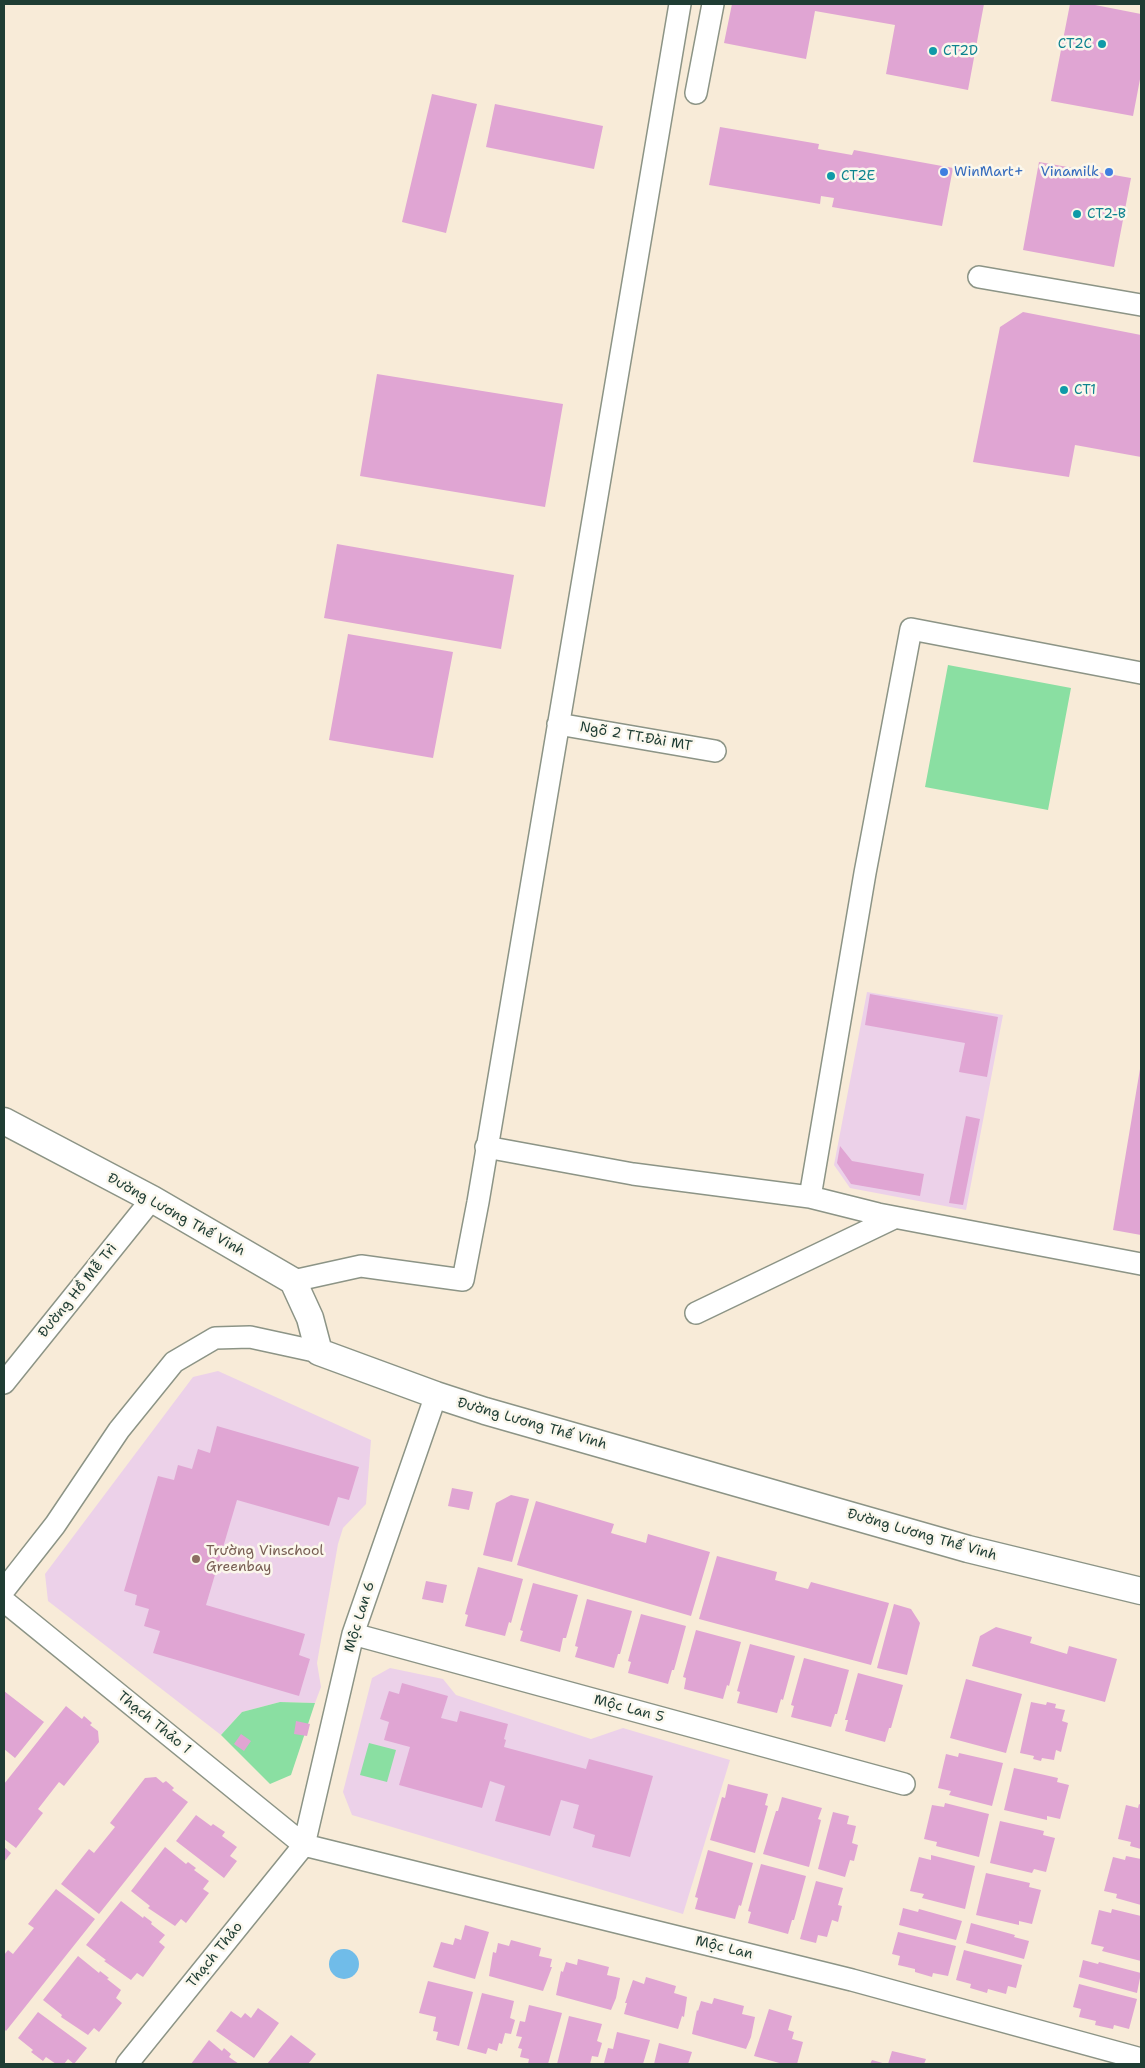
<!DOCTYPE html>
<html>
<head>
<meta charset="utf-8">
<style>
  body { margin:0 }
  #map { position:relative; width:1145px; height:2068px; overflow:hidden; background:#f8ebd8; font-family:"Shantell Sans",sans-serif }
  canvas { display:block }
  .frame { position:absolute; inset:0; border:5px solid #1f3d34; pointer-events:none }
</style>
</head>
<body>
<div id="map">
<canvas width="1145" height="2068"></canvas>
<div class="frame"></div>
</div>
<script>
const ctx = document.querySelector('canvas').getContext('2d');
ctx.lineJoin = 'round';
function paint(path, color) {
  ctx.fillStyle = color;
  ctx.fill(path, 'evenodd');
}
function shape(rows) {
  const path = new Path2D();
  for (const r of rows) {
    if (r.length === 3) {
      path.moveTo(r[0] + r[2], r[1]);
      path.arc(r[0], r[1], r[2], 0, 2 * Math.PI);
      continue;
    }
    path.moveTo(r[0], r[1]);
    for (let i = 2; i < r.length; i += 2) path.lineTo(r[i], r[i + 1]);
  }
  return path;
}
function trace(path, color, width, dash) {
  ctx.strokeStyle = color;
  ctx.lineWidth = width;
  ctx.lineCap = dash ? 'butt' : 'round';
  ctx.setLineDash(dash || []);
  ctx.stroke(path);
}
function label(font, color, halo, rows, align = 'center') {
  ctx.font = font + ' "Shantell Sans",sans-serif';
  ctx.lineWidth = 5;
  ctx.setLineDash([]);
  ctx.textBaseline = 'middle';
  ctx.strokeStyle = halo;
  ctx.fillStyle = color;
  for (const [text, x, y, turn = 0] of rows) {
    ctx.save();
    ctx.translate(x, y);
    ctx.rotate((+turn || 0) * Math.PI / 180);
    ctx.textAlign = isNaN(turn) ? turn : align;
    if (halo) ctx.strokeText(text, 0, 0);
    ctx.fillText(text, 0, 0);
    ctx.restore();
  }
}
const built = shape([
  [867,992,1003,1015,966,1210,850,1188,834,1165],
  [218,1371,371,1440,366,1504,343,1528,338,1544,317,1663,321,1687,315,1703,280,1702,242,1712,221,1735,48,1601,45,1574,193,1377],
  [390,1668,443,1679,456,1695,591,1739,623,1728,730,1760,683,1914,352,1815,343,1792,372,1678]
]);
const green = shape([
  [948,665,1071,688,1048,810,925,787],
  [280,1702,315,1703,291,1775,270,1784,221,1735,242,1712],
  [369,1743,396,1750,387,1782,360,1775]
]);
const water = shape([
  [344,1964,15]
]);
const building = shape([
  [732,4,984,4,968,90,886,74,895,25,815,11,806,59,724,43],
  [1070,4,1090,4,1141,14,1141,74,1133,116,1051,101],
  [432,94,477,104,446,233,402,222],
  [495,104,603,126,594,169,486,147],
  [720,127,819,144,818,149,852,155,854,150,953,168,942,226,832,207,834,198,821,196,820,204,709,185],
  [1039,162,1131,178,1114,267,1023,250],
  [1023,312,1141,335,1141,457,1075,445,1069,477,973,462,1000,327],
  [377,374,563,404,545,507,360,476],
  [337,544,514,575,501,649,324,618],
  [348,634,453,652,433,758,329,740],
  [870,994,998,1017,987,1077,959,1072,965,1043,865,1025],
  [1140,1069,1141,1070,1141,1235,1113,1230],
  [966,1116,980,1119,963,1205,949,1203],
  [840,1146,852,1161,924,1174,920,1196,851,1184,837,1163],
  [217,1426,359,1467,349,1500,338,1497,329,1526,237,1500,206,1605,305,1634,299,1655,310,1659,299,1696,153,1653,160,1631,144,1626,149,1609,135,1605,137,1595,124,1591,158,1476,174,1480,178,1465,192,1469,198,1449,210,1453],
  [452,1488,473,1492,469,1510,448,1506],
  [511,1495,529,1499,512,1562,483,1555,496,1503],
  [536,1501,614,1524,611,1533,646,1543,648,1534,710,1552,691,1616,517,1565],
  [717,1556,777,1572,775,1580,808,1589,811,1582,889,1603,871,1665,699,1619],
  [478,1567,523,1579,511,1623,509,1622,505,1636,465,1626,468,1615,465,1614],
  [426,1581,447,1585,443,1603,422,1599],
  [533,1583,578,1595,566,1638,563,1638,560,1652,520,1641,523,1631,520,1630],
  [587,1599,632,1611,620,1654,618,1654,614,1668,575,1657,578,1647,575,1646],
  [894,1604,911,1609,920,1623,907,1675,877,1668],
  [641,1614,686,1626,674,1670,672,1670,668,1684,628,1673,631,1662,628,1661],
  [996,1627,1032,1637,1030,1643,1067,1654,1069,1646,1117,1659,1105,1702,972,1666,980,1636],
  [696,1630,741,1642,729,1686,727,1685,723,1699,684,1689,686,1678,683,1677],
  [750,1644,795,1656,783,1700,781,1699,777,1713,737,1703,740,1692,737,1691],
  [804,1658,849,1670,837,1714,835,1714,831,1727,791,1717,794,1706,791,1705],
  [858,1673,903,1685,891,1728,889,1728,885,1742,845,1731,848,1720,845,1720],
  [966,1679,1022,1694,1006,1753,950,1738],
  [402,1683,448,1696,441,1718,457,1722,460,1711,508,1724,504,1739,506,1740,504,1747,586,1769,589,1759,653,1776,630,1857,592,1847,595,1835,573,1828,579,1805,561,1800,550,1836,495,1821,505,1786,490,1781,482,1808,399,1785,410,1747,384,1740,389,1722,380,1719,389,1691,399,1694],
  [4,1691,44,1722,15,1758,4,1749],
  [1031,1702,1046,1705,1047,1702,1056,1704,1055,1708,1065,1710,1062,1721,1068,1723,1061,1752,1056,1750,1054,1760,1042,1758,1041,1761,1033,1759,1034,1756,1020,1753],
  [66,1706,82,1719,84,1716,92,1723,90,1725,98,1731,99,1742,64,1786,59,1782,38,1809,43,1813,16,1848,4,1839,4,1784],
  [296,1721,310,1724,307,1736,294,1734],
  [241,1734,251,1741,244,1751,234,1744],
  [959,1753,1003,1763,992,1806,949,1795,951,1791,938,1788,946,1754,958,1757],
  [1014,1768,1058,1778,1057,1782,1069,1785,1060,1819,1047,1816,1047,1820,1004,1810],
  [156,1777,163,1783,166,1781,174,1788,172,1790,188,1802,99,1914,61,1884,89,1849,94,1853,115,1827,110,1823,145,1778],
  [728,1784,768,1794,765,1805,768,1806,755,1853,710,1840,722,1797,725,1798],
  [782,1797,822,1808,818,1819,821,1820,809,1867,763,1854,776,1811,778,1811],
  [945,1803,989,1814,979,1857,936,1846,937,1842,924,1839,932,1805,944,1807],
  [1139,1804,1141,1805,1141,1849,1130,1846,1131,1842,1118,1839,1126,1805,1138,1808],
  [833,1812,849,1816,847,1824,856,1826,852,1843,858,1845,854,1861,850,1860,845,1877,818,1869],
  [196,1815,211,1826,213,1824,225,1832,222,1836,237,1847,230,1856,237,1861,224,1878,176,1841],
  [1000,1821,1044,1831,1043,1835,1055,1838,1046,1872,1034,1869,1032,1873,990,1863],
  [4,1847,11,1853,4,1862],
  [165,1847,186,1864,188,1862,196,1868,194,1870,209,1881,203,1889,209,1893,186,1923,181,1919,175,1926,148,1908,150,1906,131,1891],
  [708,1850,753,1863,741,1906,739,1905,735,1919,695,1909,698,1898,695,1897],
  [931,1855,975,1866,965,1909,922,1898,924,1894,910,1891,919,1857,931,1860],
  [1126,1856,1141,1859,1141,1905,1116,1898,1117,1894,1104,1891,1113,1857,1125,1860],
  [761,1864,806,1876,794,1920,792,1920,788,1934,748,1923,751,1912,748,1911],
  [986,1873,1030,1883,1029,1887,1041,1890,1032,1924,1019,1921,1019,1925,976,1915],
  [816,1881,843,1888,838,1905,842,1906,838,1922,832,1920,827,1937,818,1935,816,1943,800,1939],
  [56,1889,95,1919,6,2031,4,2029,4,1955,8,1950,13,1954,34,1928,28,1924],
  [121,1901,143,1918,144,1916,152,1922,151,1924,165,1935,159,1942,165,1947,143,1977,137,1973,131,1980,104,1961,106,1960,86,1945],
  [903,1908,918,1912,919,1909,962,1921,956,1940,899,1925],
  [1112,1909,1141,1916,1141,1961,1102,1951,1104,1947,1091,1944,1099,1910,1111,1913],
  [971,1923,1015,1935,1014,1937,1029,1941,1024,1959,966,1943],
  [465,1925,489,1932,475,1979,433,1967,441,1942,453,1945,455,1938,461,1940],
  [898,1932,956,1946,948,1976,933,1973,932,1977,915,1972,915,1969,898,1965,900,1956,892,1954],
  [511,1940,541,1948,539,1956,552,1959,550,1967,552,1967,543,1991,489,1976,493,1952,496,1953,498,1943,509,1946],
  [964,1950,1022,1965,1016,1988,1008,1986,1006,1994,988,1989,987,1993,970,1988,971,1984,956,1980],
  [78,1956,99,1973,100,1971,109,1978,107,1979,121,1990,116,1998,122,2003,99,2032,94,2028,88,2035,61,2017,62,2015,43,2000],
  [578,1959,609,1967,607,1975,620,1978,616,1998,611,2010,556,1995,561,1971,563,1972,566,1962,577,1965],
  [1083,1960,1098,1964,1099,1962,1141,1973,1137,1993,1079,1977],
  [646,1977,676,1986,674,1993,687,1997,684,2017,682,2016,678,2029,624,2014,627,2003,625,2003,633,1980,644,1984],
  [428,1981,473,1992,459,2046,436,2040,438,2032,433,2031,436,2017,419,2013],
  [1079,1984,1137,1999,1129,2029,1114,2025,1113,2029,1095,2025,1096,2021,1079,2017,1081,2009,1073,2007],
  [482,1993,514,2001,510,2018,515,2020,511,2034,505,2033,502,2044,499,2043,497,2051,488,2048,486,2054,467,2049],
  [714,1998,744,2006,742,2014,755,2017,751,2037,746,2049,692,2034,697,2010,698,2011,701,2001,712,2004],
  [529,2005,562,2013,548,2064,528,2064,529,2059,520,2057,522,2049,518,2048,522,2037,516,2036,520,2021,525,2022],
  [258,2008,279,2023,254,2058,216,2031,231,2011,241,2018,245,2013,251,2018],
  [769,2009,792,2016,788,2030,794,2032,792,2039,803,2042,797,2064,783,2064,754,2056],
  [38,2012,87,2048,74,2064,68,2059,64,2064,56,2064,46,2057,43,2061,31,2052,33,2050,18,2038],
  [569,2016,602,2024,597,2041,602,2043,598,2057,592,2056,590,2064,557,2064],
  [617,2032,650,2040,643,2064,604,2063,608,2048,613,2049],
  [291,2035,316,2054,308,2064,267,2064],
  [209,2040,222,2051,224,2048,231,2054,229,2057,239,2064,191,2064],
  [659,2043,692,2052,688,2064,654,2064],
  [892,2051,926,2059,924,2064,888,2064],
  [872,2060,886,2064,870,2064]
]);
const minor = shape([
  [696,93,713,4],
  [979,277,1141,305],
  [558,724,715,751],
  [486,1147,633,1174,810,1197,878,1214,1141,1264],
  [810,1197,865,873,911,629,1141,673],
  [293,1281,361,1266,463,1280,478,1202,680,4],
  [696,1313,894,1218],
  [4,1383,152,1199],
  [4,1590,55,1525,119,1430,174,1362,215,1338,250,1337,319,1352],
  [4,1601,304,1845,852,1980,1141,2059],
  [353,1634,904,1784],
  [127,2064,304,1845,353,1634,436,1395]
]);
const tertiary = shape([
  [4,1121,152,1199,293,1281,310,1318,319,1352,436,1395,485,1411,968,1549,1141,1591]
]);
const markers = [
  [1102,44,5,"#0f9aa8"],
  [933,51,5,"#0f9aa8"],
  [944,172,5,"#3f7fe0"],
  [1109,172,5,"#3f7fe0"],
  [831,176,5,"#0f9aa8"],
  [1077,214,5,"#0f9aa8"],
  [1064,390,5,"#0f9aa8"],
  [196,1559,5,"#8d6e63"]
];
const cultureNames = [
  ["CT2C",1092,44,"right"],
  ["CT2D",943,51],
  ["CT2E",841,176],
  ["CT2-B",1087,214],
  ["CT1",1074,390]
];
const shopNames = [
  ["WinMart+",954,172],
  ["Vinamilk",1099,172,"right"]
];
const streetNames = [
  ["Ngõ 2 TT.Đài MT",636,737,10],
  ["Đường Lương Thế Vinh",176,1215,29],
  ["Đường Hồ Mễ Trì",78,1291,-51],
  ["Đường Lương Thế Vinh",532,1424,16],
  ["Đường Lương Thế Vinh",922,1535,16],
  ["Mộc Lan 6",360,1617,-73],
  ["Mộc Lan 5",629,1709,15],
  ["Thạch Thảo 1",154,1723,39],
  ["Mộc Lan",724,1948,14],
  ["Thạch Thảo",215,1955,-51]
];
const educationNames = [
  ["Trường Vinschool",206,1551],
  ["Greenbay",206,1567]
];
paint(built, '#ecd1e9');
paint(green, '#8adfa2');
paint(water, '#70bce9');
paint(building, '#e0a5d3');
trace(minor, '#8c9486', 24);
trace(tertiary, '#8c9486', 29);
trace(minor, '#fff', 21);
trace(tertiary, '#fff', 26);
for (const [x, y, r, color] of markers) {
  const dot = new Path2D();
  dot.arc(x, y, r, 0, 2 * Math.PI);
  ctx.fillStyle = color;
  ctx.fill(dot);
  trace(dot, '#fbf7ec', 2);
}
label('14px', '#0d838f', '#fbf7ec', cultureNames, 'left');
label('14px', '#366cbe', '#fbf7ec', shopNames, 'left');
label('14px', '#1f3d34', '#fbf7ec', streetNames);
label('14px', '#785e54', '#fbf7ec', educationNames, 'left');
</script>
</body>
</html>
